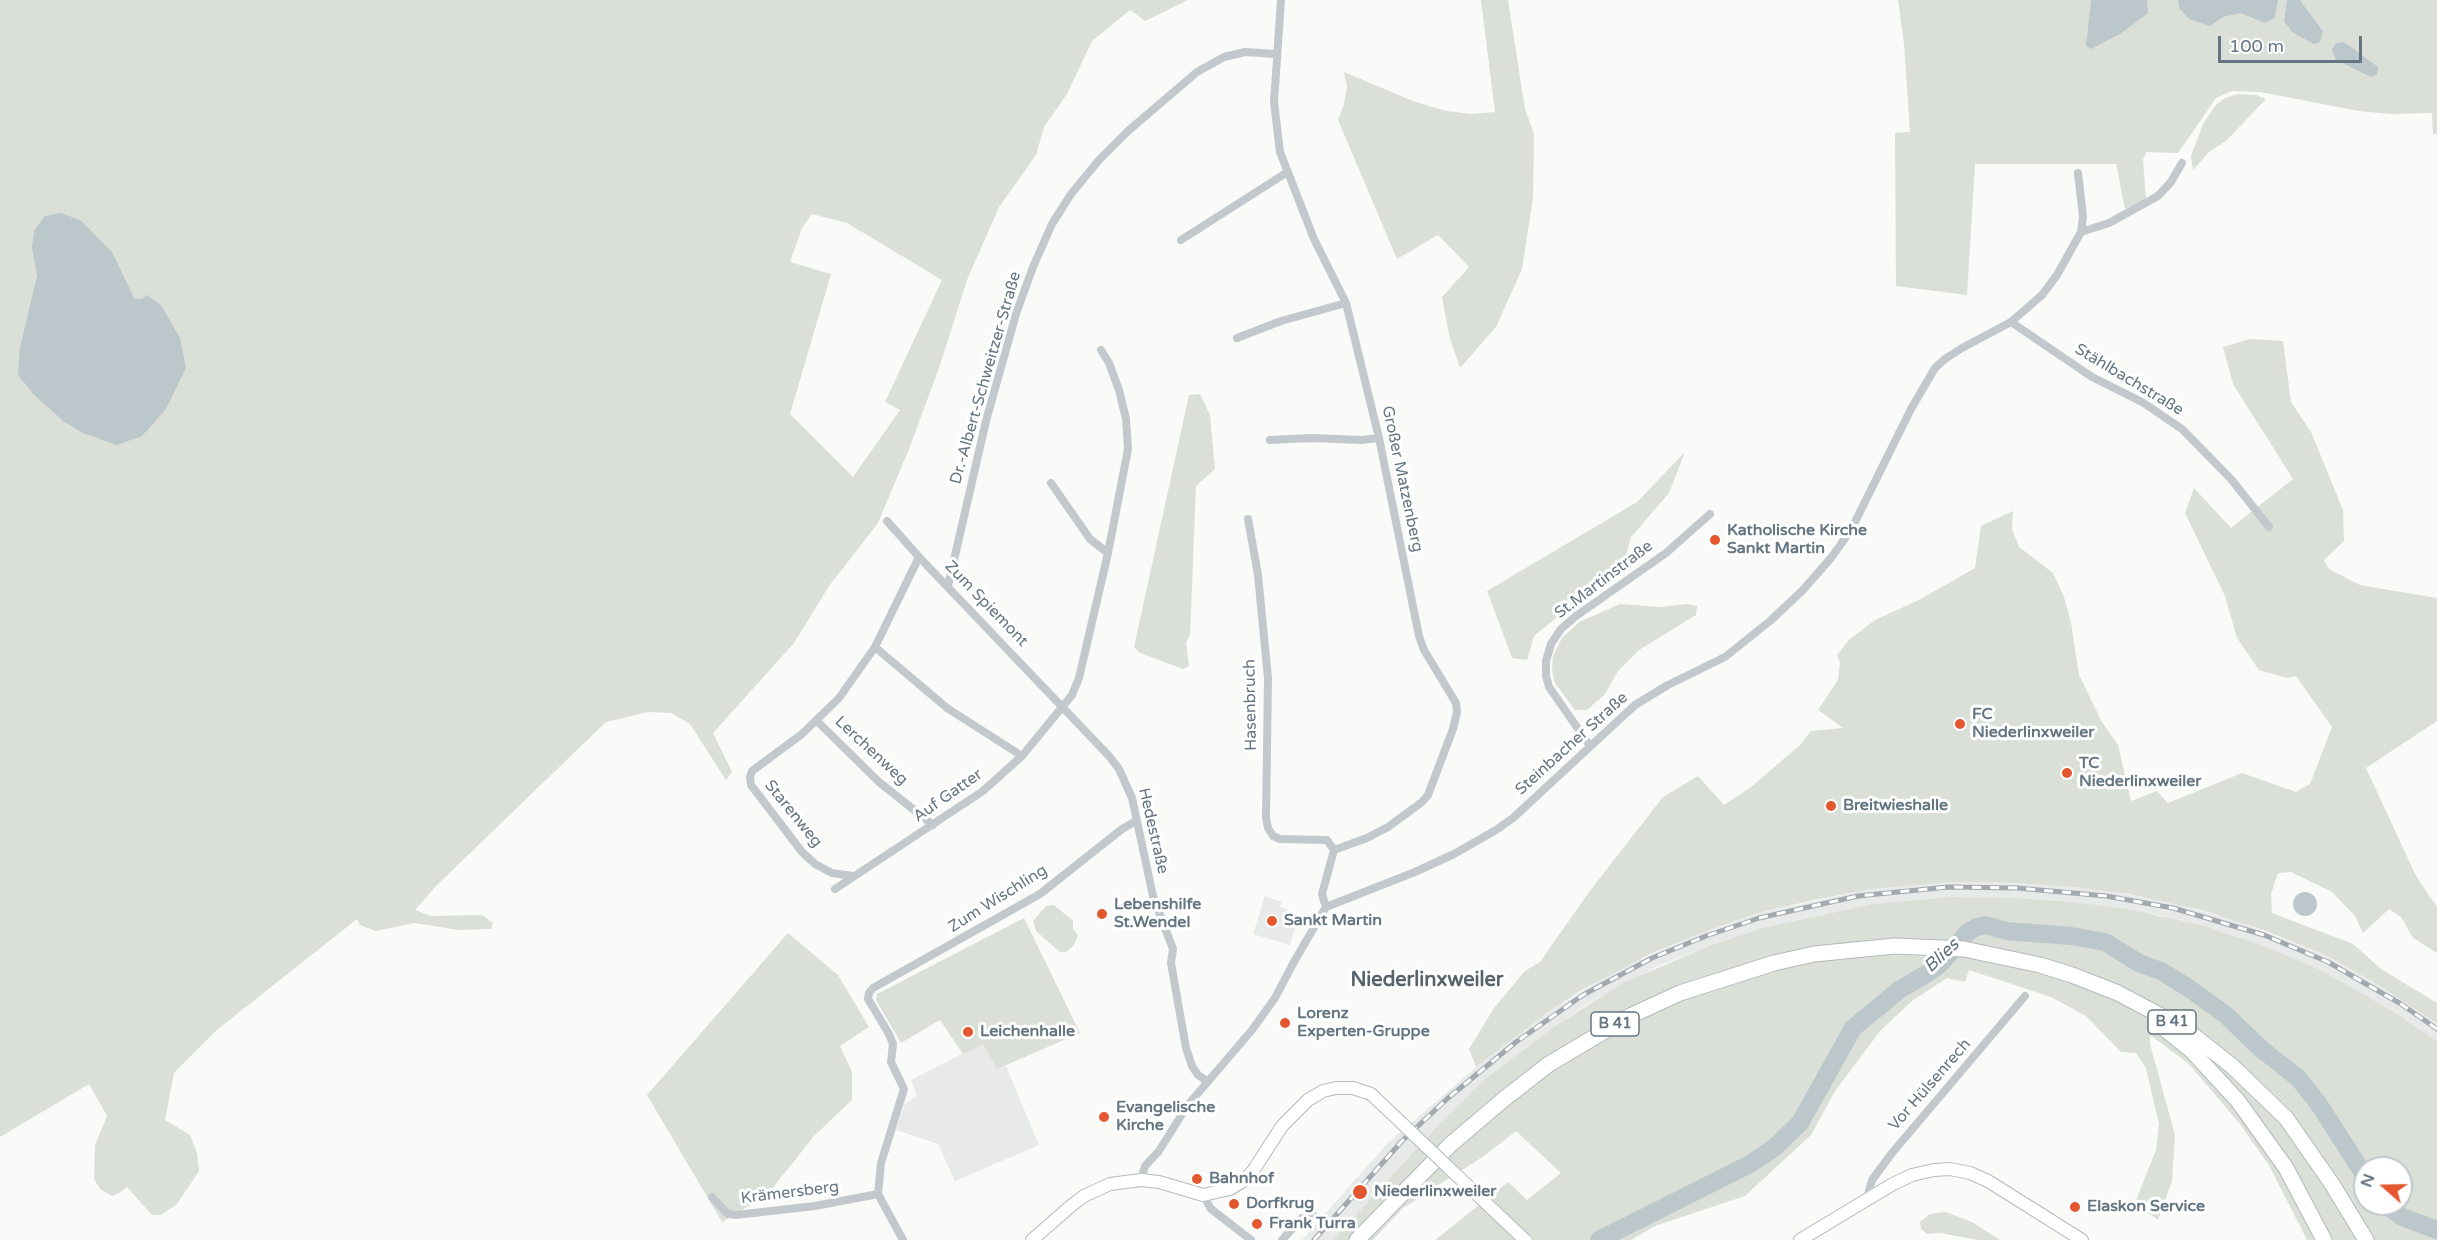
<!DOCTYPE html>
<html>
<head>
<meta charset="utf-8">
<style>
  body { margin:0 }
  #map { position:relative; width:2437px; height:1240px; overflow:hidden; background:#fafaf8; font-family:"Varela Round",sans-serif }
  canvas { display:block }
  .north { position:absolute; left:2353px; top:1156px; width:60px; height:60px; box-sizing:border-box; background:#fff; border:2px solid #c1c8cd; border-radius:50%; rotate:290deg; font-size:16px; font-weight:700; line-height:24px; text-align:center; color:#657683 }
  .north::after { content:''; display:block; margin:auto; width:21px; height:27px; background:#e4572e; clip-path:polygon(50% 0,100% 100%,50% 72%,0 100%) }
  .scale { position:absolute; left:2218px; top:36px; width:144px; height:27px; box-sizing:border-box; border:3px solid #657683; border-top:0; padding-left:8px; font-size:18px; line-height:21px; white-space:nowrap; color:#657683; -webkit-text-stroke:4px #fff; paint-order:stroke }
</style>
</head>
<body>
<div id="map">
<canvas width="2437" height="1240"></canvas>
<div class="north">N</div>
<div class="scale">100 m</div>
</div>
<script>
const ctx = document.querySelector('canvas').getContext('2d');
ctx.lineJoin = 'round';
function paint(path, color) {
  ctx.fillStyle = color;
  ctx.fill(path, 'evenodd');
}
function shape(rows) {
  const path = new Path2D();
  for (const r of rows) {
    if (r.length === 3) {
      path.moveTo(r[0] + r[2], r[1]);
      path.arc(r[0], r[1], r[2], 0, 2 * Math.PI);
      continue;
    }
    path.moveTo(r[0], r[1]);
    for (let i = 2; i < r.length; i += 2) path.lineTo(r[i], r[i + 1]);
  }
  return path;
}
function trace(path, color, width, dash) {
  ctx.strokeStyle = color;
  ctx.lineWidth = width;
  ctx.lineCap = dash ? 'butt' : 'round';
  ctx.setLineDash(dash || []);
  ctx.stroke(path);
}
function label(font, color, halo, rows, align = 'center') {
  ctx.font = font + ' "Varela Round",sans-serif';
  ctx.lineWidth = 6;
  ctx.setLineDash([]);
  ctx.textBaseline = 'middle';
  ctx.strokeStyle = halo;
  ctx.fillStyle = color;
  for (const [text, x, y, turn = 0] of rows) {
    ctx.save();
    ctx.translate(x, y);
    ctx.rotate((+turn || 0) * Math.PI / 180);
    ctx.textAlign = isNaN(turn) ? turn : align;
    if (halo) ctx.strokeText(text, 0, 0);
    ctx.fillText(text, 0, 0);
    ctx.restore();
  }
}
const built = shape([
  [1948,882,2052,884,2107,891,2161,900,2234,920,2330,957,2375,983,2437,1023,2437,1041,2396,1013,2323,971,2229,934,2158,915,2073,902,2017,898,1949,897,1873,904,1762,928,1709,946,1656,967,1588,1004,1555,1026,1486,1078,1439,1124,1333,1240,1302,1240,1387,1144,1476,1067,1547,1013,1618,969,1704,932,1757,913,1871,889],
  [1265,896,1282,902,1280,907,1287,909,1284,920,1296,924,1290,945,1253,934],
  [983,1043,997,1069,1006,1066,1039,1145,955,1181,938,1144,896,1130,905,1104,917,1096,911,1080]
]);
const green = shape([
  [0,0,1188,0,1145,21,1130,10,1092,41,1067,94,1044,127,1036,155,999,207,967,280,939,368,909,449,878,523,829,586,794,643,713,733,732,772,726,780,690,724,671,713,648,712,606,722,437,885,415,910,431,916,482,915,493,923,491,929,458,930,415,923,376,931,360,925,357,919,218,1029,174,1073,165,1120,190,1135,197,1153,199,1171,177,1204,161,1215,152,1215,127,1187,121,1192,112,1196,100,1189,94,1179,95,1145,107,1116,89,1084,0,1137],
  [812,214,847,223,942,280,885,402,900,410,853,477,790,414,831,274,790,262,802,228],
  [82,221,112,252,135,299,142,299,63,421,35,396,19,375,20,347,37,275],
  [1481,0,1508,0,1525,109,1534,134,1533,198,1522,269,1496,327,1460,368,1449,335,1442,297,1469,267,1438,235,1397,259,1338,120,1344,104,1347,86,1344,72,1413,101,1446,111,1472,114,1495,112],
  [1898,0,2178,0,2179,8,2210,26,2223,17,2241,12,2275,17,2278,0,2287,0,2284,21,2323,31,2300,0,2437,0,2437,134,2433,134,2432,113,2391,114,2359,111,2260,92,2232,91,2216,98,2178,153,2146,152,2143,160,2146,200,2125,209,2116,164,1975,164,1967,295,1896,286,1895,133,1910,132,1904,44],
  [2238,94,2256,95,2266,99,2226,141,2209,152,2193,170,2191,156,2203,124,2215,106,2225,98],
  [2250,339,2283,341,2291,402,2311,432,2343,510,2344,541,2324,560,2329,569,2360,585,2437,598,2437,721,2366,768,2416,876,2437,907,2437,953,2413,938,2401,917,2389,909,2363,933,2355,916,2332,892,2291,872,2278,873,2271,894,2272,913,2353,944,2381,969,2437,1003,2437,1023,2375,983,2330,957,2266,931,2205,911,2130,894,2074,887,2018,883,1948,882,1871,889,1814,900,1757,913,1704,932,1650,954,1580,991,1547,1013,1476,1067,1469,1049,1494,1008,1525,971,1540,962,1589,892,1663,797,1698,776,1724,805,1751,787,1800,745,1811,731,1843,728,1818,710,1838,680,1840,662,1837,655,1850,639,1875,620,1919,600,1975,568,1981,526,2013,511,2012,529,2019,547,2053,573,2064,597,2071,622,2079,675,2102,722,2118,745,2131,801,2157,791,2168,803,2242,773,2296,792,2310,784,2332,727,2296,676,2287,678,2259,670,2237,638,2225,596,2185,513,2194,488,2231,528,2293,479,2233,384,2223,347],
  [1200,394,1210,415,1215,469,1196,486,1190,635,1186,643,1189,666,1183,669,1140,653,1134,647,1189,395],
  [1685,452,1669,493,1631,537,1624,563,1534,636,1527,660,1512,658,1487,591,1637,502],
  [1620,604,1661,607,1687,604,1697,606,1696,615,1639,650,1618,671,1605,694,1587,710,1575,710,1555,683,1552,671,1553,656,1562,638,1579,622],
  [1949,897,2017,898,2073,902,2127,909,2201,925,2261,945,2323,971,2396,1013,2437,1041,2437,1240,2307,1240,2270,1167,2240,1124,2188,1063,2150,1035,2150,1044,2175,1135,2172,1181,2158,1220,2135,1203,2156,1150,2159,1124,2146,1068,2136,1053,2121,1052,2086,1016,2051,997,1969,970,1965,982,1947,978,1912,1001,1880,1031,1835,1091,1811,1135,1745,1196,1655,1226,1631,1240,1435,1240,1508,1182,1527,1200,1561,1173,1516,1131,1484,1156,1403,1208,1373,1240,1333,1240,1439,1124,1486,1078,1555,1026,1625,982,1709,946,1762,928,1873,904],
  [2365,1168,2401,1168,2401,1204,2365,1204],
  [1054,905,1073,921,1073,929,1078,935,1074,945,1066,952,1060,952,1036,931,1033,921,1046,906],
  [1024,918,1080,1033,997,1069,983,1044,963,1054,940,1020,901,1043,876,1000,877,994],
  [788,933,838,975,869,1027,840,1046,852,1072,852,1100,814,1136,767,1195,722,1222,647,1095],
  [1946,1212,1972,1222,2000,1240,1978,1240,1940,1233,1927,1234,1921,1229,1920,1222,1930,1214]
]);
const water = shape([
  [2091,0,2147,0,2148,13,2120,34,2091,49,2086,46],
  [2178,0,2278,0,2275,17,2265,23,2241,13,2223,17,2210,26,2189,19,2179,8],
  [2287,0,2300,0,2323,31,2320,42,2314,44,2292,32,2284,21],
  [2344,42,2378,67,2377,75,2371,77,2336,60,2332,50,2336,43],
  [61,213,82,221,112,252,135,299,142,299,147,295,161,305,180,338,186,368,166,409,142,436,117,445,83,433,63,421,35,396,18,375,20,347,37,275,32,248,34,231,45,216],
  [2305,904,12]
]);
const river = shape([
  [2385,1204,2402,1217,2437,1230],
  [1599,1240,1750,1164,1774,1148,1800,1123,1853,1028,1899,990,1928,973,1940,964,1968,932,1977,927,1986,925,2006,931,2071,936,2105,942,2139,963,2161,971,2187,987,2226,1015,2260,1048,2298,1078,2318,1103,2365,1176]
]);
const street = shape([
  [1281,0,1274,102,1280,152,1314,239,1346,303,1379,438,1419,636,1424,650,1456,703,1457,712,1453,729,1428,795,1422,802,1388,827,1367,838,1334,850,1322,894,1326,907],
  [2081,232,2109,223,2158,196,2171,182,2182,163],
  [1181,240,1286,173],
  [2011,322,2092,377,2142,402,2182,429,2231,479,2269,527],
  [1237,338,1281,321,1346,303],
  [1270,440,1312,438,1361,440,1379,438],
  [1051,483,1090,539,1108,553],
  [1248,519,1258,575,1268,678,1266,818,1268,828,1273,836,1280,839,1327,840,1334,850],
  [887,521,919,557,1109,756,1119,769,1132,798,1153,896,1173,949,1171,963,1186,1048,1192,1066,1198,1075,1207,1081],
  [948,586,986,421,1016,314,1033,267,1052,224,1071,194,1099,160,1128,131,1197,72,1224,57,1245,52,1277,54],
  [875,647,947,708,1022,756],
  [817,721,879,782,933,825],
  [1590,746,1549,687,1546,676,1546,661,1551,644,1561,629,1576,616,1666,553,1710,514],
  [853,876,832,873,815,864,802,852,751,785,750,777,752,771,802,734,839,698,875,647,919,557],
  [835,889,983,791,1022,756,1072,695,1079,678,1108,553,1128,449,1126,419,1119,390,1109,363,1101,350],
  [1141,1180,1145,1166,1159,1151,1187,1106,1252,1030,1275,998,1295,960,1326,907,1415,872,1454,854,1496,830,1513,818,1635,705,1668,685,1725,657,1770,621,1802,591,1831,558,1851,530,1911,409,1935,368,1945,359,1962,348,2011,322,2042,295,2057,275,2081,232,2083,217,2078,173],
  [1203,1195,1211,1209,1251,1240],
  [712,1197,728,1214,736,1215,815,1206,878,1194],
  [1867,1198,1872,1180,1892,1153,2025,996],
  [903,1240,878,1194,881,1163,904,1089,891,1062,893,1044,889,1034,868,999,869,993,873,988,1040,894,1122,829,1136,821],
  [1282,1240,1302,1218,1314,1216]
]);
const secondary = shape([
  [1032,1240,1072,1205,1084,1196,1110,1184,1141,1180,1159,1182,1203,1195,1230,1189,1243,1181,1253,1171,1282,1126,1308,1100,1323,1091,1336,1088,1353,1088,1371,1094],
  [1800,1240,1893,1184,1912,1175,1934,1170,1950,1169,1970,1173,1988,1181,2082,1240]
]);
const highway = shape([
  [2156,1022,2192,1051,2238,1101,2286,1168,2324,1240],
  [1357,1240,1450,1145,1504,1099,1549,1064,1630,1016,1680,993,1774,963,1814,954,1895,946,1964,949,2040,965,2072,975,2118,993,2165,1018,2194,1036,2232,1066,2286,1118,2332,1184,2366,1240]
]);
const rail = shape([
  [1314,1240,1402,1141,1448,1098,1516,1042,1583,995,1652,958,1706,936,1759,918,1858,896,1948,887,2017,888,2106,896,2173,908,2264,935,2328,962,2401,1004,2437,1029]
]);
const secondaryBridge = shape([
  [1371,1094,1525,1240]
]);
const markers = [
  [1715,540,6,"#e4572e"],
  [1960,724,6,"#e4572e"],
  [2067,773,6,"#e4572e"],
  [1831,806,6,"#e4572e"],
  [1102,914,6,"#e4572e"],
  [1272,921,6,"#e4572e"],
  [1285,1023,6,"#e4572e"],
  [968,1032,6,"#e4572e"],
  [1104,1117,6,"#e4572e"],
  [1197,1179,6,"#e4572e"],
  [1360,1192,8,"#e4572e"],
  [1234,1204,6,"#e4572e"],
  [2075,1207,6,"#e4572e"],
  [1257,1224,6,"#e4572e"]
];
const shields = [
  [2172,1022,48],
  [1615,1024,48]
];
const shieldNames = [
  ["B 41",2172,1022],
  ["B 41",1615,1024]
];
const streetNames = [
  ["Dr.-Albert-Schweitzer-Straße",986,378,-74],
  ["Stählbachstraße",2129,380,31],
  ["Großer Matzenberg",1402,479,78],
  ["St.Martinstraße",1604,580,-37],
  ["Zum Spiemont",986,604,46],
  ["Hasenbruch",1251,705,-91],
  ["Steinbacher Straße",1572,744,-42],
  ["Lerchenweg",871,751,43],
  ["Auf Gatter",948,796,-35],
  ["Starenweg",793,814,51],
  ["Hedestraße",1153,831,77],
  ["Zum Wischling",998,899,-32],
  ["Vor Hülsenrech",1930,1085,-49],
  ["Krämersberg",790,1193,-7]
];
const poiNames = [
  ["Katholische Kirche",1727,531],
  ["Sankt Martin",1727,549],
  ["FC",1972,715],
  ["Niederlinxweiler",1972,733],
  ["TC",2079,764],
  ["Niederlinxweiler",2079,782],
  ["Breitwieshalle",1843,806],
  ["Lebenshilfe",1114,905],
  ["St.Wendel",1114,923],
  ["Sankt Martin",1284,921],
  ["Lorenz",1297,1014],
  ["Experten-Gruppe",1297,1032],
  ["Leichenhalle",980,1032],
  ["Evangelische",1116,1108],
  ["Kirche",1116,1126],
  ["Bahnhof",1209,1179],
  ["Niederlinxweiler",1374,1192],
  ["Dorfkrug",1246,1204],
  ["Elaskon Service",2087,1207],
  ["Frank Turra",1269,1224]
];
const waterNames = [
  ["Blies",1942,956,-43]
];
const quarterNames = [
  ["Niederlinxweiler",1427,981]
];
paint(built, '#e8e9e9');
paint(green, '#dadfd7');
paint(water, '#bbc7cb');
trace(river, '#bbc7cb', 18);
trace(secondary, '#b3babf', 14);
trace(highway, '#b4b9bd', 17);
trace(street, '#c3c8cc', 8);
trace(secondary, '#fff', 12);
trace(highway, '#fff', 15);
trace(rail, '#a2aab0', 5);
trace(rail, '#fff', 3, [9]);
trace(secondaryBridge, '#b3babf', 14, []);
trace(secondaryBridge, '#fff', 12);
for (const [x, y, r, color] of markers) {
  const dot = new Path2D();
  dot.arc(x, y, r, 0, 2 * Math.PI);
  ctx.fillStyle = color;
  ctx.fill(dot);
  trace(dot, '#fff', 2);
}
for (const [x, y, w] of shields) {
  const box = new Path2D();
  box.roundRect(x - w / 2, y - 12, w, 24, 4.5);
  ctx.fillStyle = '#fff';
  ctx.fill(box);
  trace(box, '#657683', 1.5);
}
label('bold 15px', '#657683', null, shieldNames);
label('16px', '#657683', '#fff', streetNames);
label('bold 16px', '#657683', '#fff', poiNames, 'left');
label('italic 18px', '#60757c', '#fff', waterNames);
label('bold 20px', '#57646e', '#fff', quarterNames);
</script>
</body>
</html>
